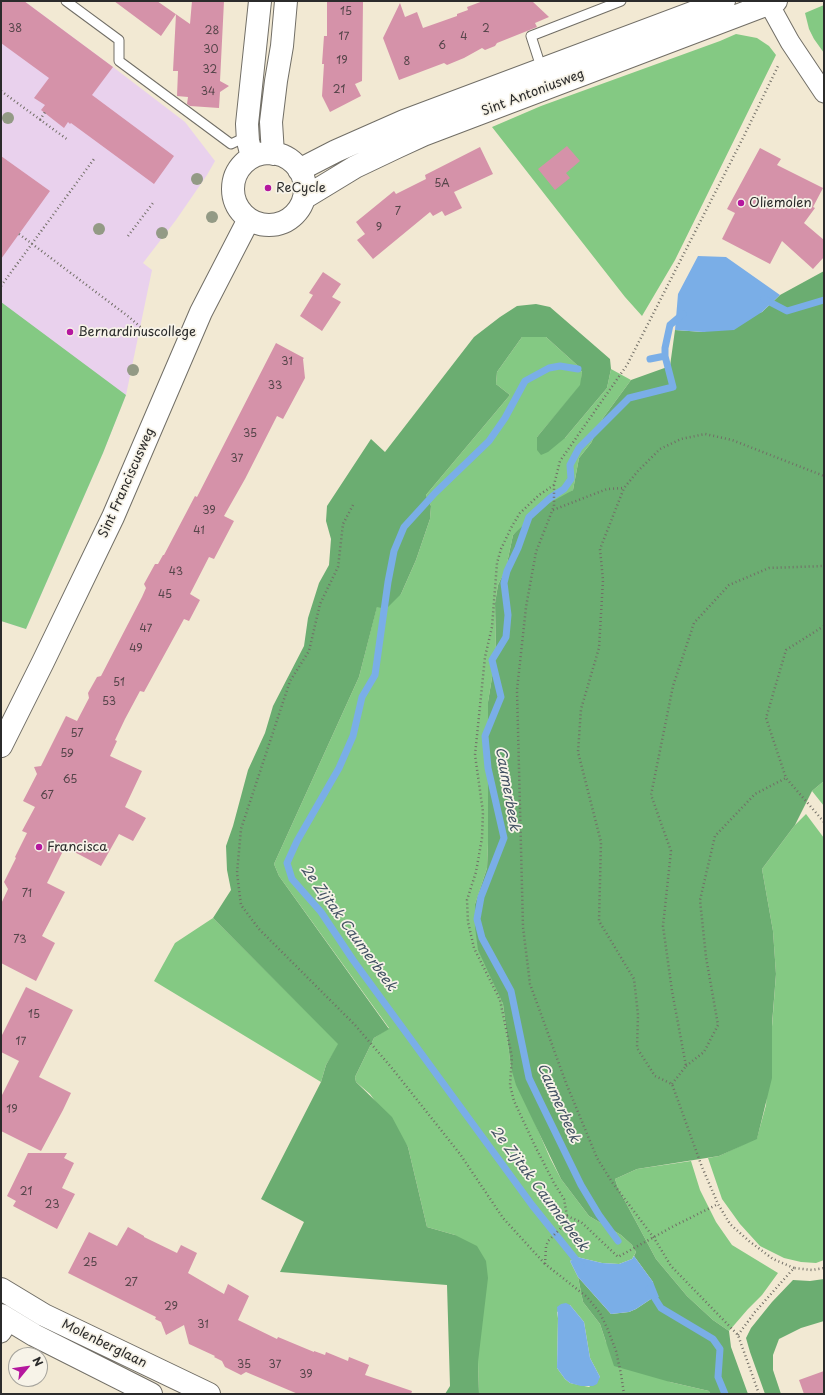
<!DOCTYPE html>
<html>
<head>
<meta charset="utf-8">
<style>
  body { margin:0 }
  #map { position:relative; width:825px; height:1395px; overflow:hidden; background:#f2e9d3; font-family:"Playpen Sans",sans-serif }
  canvas { display:block }
  .frame { position:absolute; inset:0; border:2px solid #2b2b2b; pointer-events:none }
  .north { position:absolute; left:8px; top:1347px; width:40px; height:40px; box-sizing:border-box; background:#f7f3e8; border:1px solid #a5a39c; border-radius:50%; rotate:61deg; font-size:11px; font-weight:700; line-height:16px; text-align:center; color:#2b2b2b }
  .north::after { content:''; display:block; margin:auto; width:14px; height:18px; background:#b5179e; clip-path:polygon(50% 0,100% 100%,50% 72%,0 100%) }
</style>
</head>
<body>
<div id="map">
<canvas width="825" height="1395"></canvas>
<div class="frame"></div>
<div class="north">N</div>
</div>
<script>
const ctx = document.querySelector('canvas').getContext('2d');
ctx.lineJoin = 'round';
function paint(path, color) {
  ctx.fillStyle = color;
  ctx.fill(path, 'evenodd');
}
function shape(rows) {
  const path = new Path2D();
  for (const r of rows) {
    if (r.length === 3) {
      path.moveTo(r[0] + r[2], r[1]);
      path.arc(r[0], r[1], r[2], 0, 2 * Math.PI);
      continue;
    }
    path.moveTo(r[0], r[1]);
    for (let i = 2; i < r.length; i += 2) path.lineTo(r[i], r[i + 1]);
  }
  return path;
}
function trace(path, color, width, dash) {
  ctx.strokeStyle = color;
  ctx.lineWidth = width;
  ctx.lineCap = dash ? 'butt' : 'round';
  ctx.setLineDash(dash || []);
  ctx.stroke(path);
}
function label(font, color, halo, rows, align = 'center') {
  ctx.font = font + ' "Playpen Sans",sans-serif';
  ctx.lineWidth = 3.5;
  ctx.setLineDash([]);
  ctx.textBaseline = 'middle';
  ctx.strokeStyle = halo;
  ctx.fillStyle = color;
  for (const [text, x, y, turn = 0] of rows) {
    ctx.save();
    ctx.translate(x, y);
    ctx.rotate((+turn || 0) * Math.PI / 180);
    ctx.textAlign = isNaN(turn) ? turn : align;
    if (halo) ctx.strokeText(text, 0, 0);
    ctx.fillText(text, 0, 0);
    ctx.restore();
  }
}
const built = shape([
  [1,1,24,1,113,67,185,122,215,161,207,175,176,220,143,263,152,270,126,395,103,453,26,629,1,621]
]);
const green = shape([
  [824,5,824,53,814,39,809,29,805,13],
  [736,34,757,38,769,46,776,55,675,260,642,316,625,297,492,127,541,106,720,41],
  [1,302,126,395,103,453,26,629,1,621],
  [522,337,546,337,577,365,582,372,581,385,537,437,565,438,607,388,611,369,631,380,603,418,591,443,579,458,573,490,513,535,506,568,498,585,495,603,496,653,488,702,488,843,487,868,475,904,492,979,503,1004,511,1068,550,1158,561,1179,589,1216,621,1235,632,1245,636,1252,632,1259,619,1264,602,1263,577,1257,570,1261,578,1277,583,1302,600,1324,606,1342,670,1382,709,1391,710,1394,479,1394,478,1362,455,1235,427,1227,408,1147,370,1094,356,1082,355,1077,374,1038,389,1028,279,876,274,864,359,677,377,606,401,594,416,560,430,519,431,506,426,495,510,395,496,384,497,372],
  [570,1305,584,1322,590,1358,600,1377,589,1387,570,1383,565,1379,557,1368,558,1318,557,1312],
  [824,781,824,806,812,791],
  [806,814,824,838,824,1260,816,1263,801,1262,784,1258,760,1246,740,1224,722,1199,708,1158,719,1156,757,1138,766,1105,776,974,773,931,762,869,795,825],
  [213,918,339,1044,326,1065,321,1082,154,981,175,943],
  [691,1161,700,1190,716,1222,732,1245,778,1273,762,1295,748,1309,729,1331,713,1320,687,1296,656,1259,618,1188,615,1179,637,1169]
]);
const forest = shape([
  [824,271,824,781,812,791,795,825,762,869,773,931,776,974,772,1024,772,1078,757,1139,719,1156,637,1169,615,1179,618,1188,656,1259,687,1296,713,1320,729,1331,731,1347,748,1394,710,1394,709,1391,670,1382,614,1366,600,1324,583,1302,578,1277,611,1314,629,1312,636,1309,654,1297,653,1282,634,1256,636,1252,632,1245,621,1235,589,1216,561,1179,516,1085,511,1068,503,1004,478,950,475,927,475,904,487,868,488,843,488,702,496,653,495,603,498,585,506,568,513,535,542,507,573,490,579,458,591,443,603,418,631,380,670,366,675,330,703,332,762,312,780,295],
  [536,304,550,307,610,359,611,369,607,388,565,438,548,452,541,455,537,450,537,437,580,385,582,372,577,365,546,337,522,337,497,372,496,384,510,395,426,495,431,506,430,519,416,560,401,594,386,609,377,607,359,677,274,864,279,876,389,1029,374,1038,355,1077,356,1082,392,1117,408,1147,427,1227,455,1235,477,1246,486,1261,488,1278,478,1362,479,1394,445,1394,450,1386,447,1285,280,1272,304,1222,261,1199,321,1082,326,1065,338,1044,213,918,231,890,227,870,226,846,233,826,248,770,265,733,273,706,304,646,308,618,319,583,329,565,331,539,326,521,327,506,371,439,385,452,474,337,500,317,517,306],
  [824,1279,824,1321,801,1328,779,1339,773,1355,773,1370,781,1394,765,1394,750,1352,746,1338,751,1328,772,1302,793,1280,810,1281]
]);
const water = shape([
  [698,256,726,257,780,295,762,312,734,330,703,332,675,330,678,294],
  [634,1256,653,1282,659,1297,654,1297,636,1309,629,1312,611,1314,578,1277,570,1261,577,1257,602,1263,619,1264,632,1259],
  [566,1303,570,1305,584,1322,590,1358,600,1377,597,1384,593,1386,581,1386,570,1383,565,1379,557,1368,558,1318,557,1307,561,1304]
]);
const stream = shape([
  [764,299,787,311,824,300],
  [650,359,665,356],
  [578,369,560,366,549,368,525,381,505,418,489,441,435,493,404,527,394,551,388,582,375,675,362,697,353,736,339,768,297,841,287,863,292,879,321,912,353,960,532,1205,581,1266],
  [618,1241,599,1215,581,1185,540,1101,529,1078,511,991,482,938,477,919,481,897,504,838,488,768,485,736,501,697,492,660,506,637,508,615,504,583,507,571,518,548,529,517,550,498,564,489,571,479,570,465,579,448,629,398,673,387,665,356,665,348,670,325,683,314],
  [649,1289,661,1308,713,1339,720,1349,718,1377,725,1394]
]);
const building = shape([
  [1,1,24,1,113,67,92,95,174,156,154,184,71,123,70,124,68,122,64,128,41,110,45,105,34,98,49,78,1,43],
  [114,1,157,1,190,24,192,1,224,1,220,81,229,86,220,92,219,108,190,106,187,104,188,97,177,96,178,71,173,71,176,14,161,36],
  [327,1,363,1,362,81,355,84,361,96,330,112,322,96,324,64,322,64,324,36,327,36],
  [483,1,532,1,549,17,535,23,537,27,497,43,495,46,485,50,482,48,464,58,447,65,444,63,399,80,383,38,400,3,405,17,417,12,423,28,457,16,457,14,468,10,467,7],
  [567,146,580,161,566,173,570,178,555,190,538,169],
  [480,147,493,174,454,192,462,208,445,216,442,211,433,216,430,212,373,259,357,240,365,234,356,222,394,191,396,194,426,179,425,175],
  [760,148,781,159,777,165,823,188,813,207,815,208,804,223,824,240,824,257,813,269,782,241,770,264,722,239,735,213,727,209],
  [1,156,50,191,1,259],
  [323,272,341,284,332,297,341,302,322,331,300,316,313,295,309,293],
  [276,343,304,358,303,359,305,378,283,419,277,416,245,479,224,516,234,521,214,559,209,557,190,594,200,600,189,621,184,619,144,692,140,691,125,719,115,740,117,741,110,756,142,771,125,807,146,818,133,841,119,834,101,866,65,847,47,883,65,892,42,936,55,943,36,981,1,963,1,904,8,889,4,882,16,858,15,857,27,833,22,831,35,807,23,801,37,774,34,767,41,766,66,716,77,721,89,698,88,693,97,677,101,676,142,597,146,588,144,584,155,564,158,564,163,555,164,555,195,496,197,497],
  [26,987,73,1010,39,1077,71,1093,63,1110,41,1151,1,1131,1,1097,19,1061,1,1052,1,1037],
  [28,1153,67,1153,64,1158,74,1163,62,1188,75,1194,57,1229,13,1206,16,1201,7,1196],
  [128,1227,144,1236,144,1237,177,1253,181,1245,197,1253,188,1273,224,1294,228,1284,249,1296,238,1320,277,1339,278,1337,314,1352,314,1351,325,1355,326,1352,348,1361,349,1357,369,1365,365,1375,412,1391,411,1394,298,1394,246,1372,241,1375,225,1367,222,1361,214,1357,215,1356,189,1344,184,1325,166,1335,161,1322,155,1319,156,1317,68,1273,89,1232,117,1246],
  [824,1371,824,1394,804,1394,799,1380]
]);
const path = shape([
  [1,91,68,140],
  [40,120,45,112],
  [19,234,129,317,146,332],
  [128,236,153,203],
  [1,286,94,159],
  [554,485,539,495,520,513,512,526,501,549,497,563,492,627,485,657,475,755,483,812,482,838,476,872,467,900,468,922,474,948,500,1000,512,1057,510,1085,514,1101,536,1148,554,1183,564,1199,567,1216,565,1223,560,1229,548,1241,546,1247,545,1264,587,1297,600,1313,608,1330,616,1351,621,1374,624,1394],
  [353,505,343,524,338,567,320,604,309,651,290,681,241,829,237,873,241,905,259,929,355,1025,391,1067,460,1154,503,1218,545,1264],
  [553,510,607,489,624,488],
  [824,626,786,650,766,718,786,778,824,822],
  [686,1066,704,1052,718,1025,706,957,700,900,715,836,755,794,786,778],
  [672,1084,686,1066,672,991,663,926,671,851,651,795,673,686,694,623,729,585,769,568,824,566],
  [567,1216,581,1222,618,1257,672,1227,718,1204],
  [794,1268,773,1259,749,1241,730,1224,718,1204,702,1167,672,1084,655,1076,637,1048,638,1015,634,979,599,921,601,842,578,752,581,709,599,648,603,580,600,549,624,488,638,471,660,449,681,439,705,434,732,440,824,476],
  [738,1335,755,1312,794,1268,812,1270,824,1268],
  [759,1394,738,1335,671,1266,654,1238,612,1182,597,1158,566,1083,530,984,523,927,517,690,526,607,536,552,554,506,554,485,560,461,627,365,743,138,779,64]
]);
const lane = shape([
  [66,1,119,40,119,61,231,144,248,136],
  [542,70,531,36,621,1]
]);
const street = shape([
  [769,4,790,42,824,93],
  [1,1333,9,1321]
]);
const secondary = shape([
  [269,189,36],
  [273,154,271,122,276,81,282,46,286,1],
  [252,157,248,141,247,124,260,1],
  [299,170,336,151,404,121,724,1],
  [304,198,355,167,397,147,423,135,776,1],
  [1,746,43,662,113,517,201,312,249,219],
  [1,1289,44,1315,209,1394],
  [1,1315,34,1335,151,1394]
]);
const trees = [
  [8,118],
  [197,179],
  [212,217],
  [99,229],
  [162,233],
  [133,370]
];
const markers = [
  [268,188,4,"#b5179e"],
  [741,203,4,"#b5179e"],
  [70,332,4,"#b5179e"],
  [39,847,4,"#b5179e"]
];
const numberNames = [
  ["15",346,12],
  ["38",15,29],
  ["2",486,29],
  ["28",212,31],
  ["17",344,37],
  ["4",464,37],
  ["6",442,46],
  ["30",211,50],
  ["19",342,61],
  ["8",407,62],
  ["32",210,70],
  ["21",339,90],
  ["34",208,92],
  ["5A",442,184],
  ["7",398,212],
  ["9",379,228],
  ["31",287,362],
  ["33",275,386],
  ["35",250,434],
  ["37",237,459],
  ["39",209,511],
  ["41",199,531],
  ["43",176,572],
  ["45",165,595],
  ["47",146,629],
  ["49",136,649],
  ["51",119,683],
  ["53",109,702],
  ["57",77,734],
  ["59",67,754],
  ["65",70,780],
  ["67",47,796],
  ["71",27,894],
  ["73",20,940],
  ["15",34,1015],
  ["17",21,1042],
  ["19",12,1110],
  ["21",26,1192],
  ["23",52,1205],
  ["25",90,1263],
  ["27",131,1283],
  ["29",171,1307],
  ["31",203,1325],
  ["35",244,1365],
  ["37",275,1365],
  ["39",306,1375]
];
const streetNames = [
  ["Sint Antoniusweg",533,93,-21],
  ["Sint Franciscusweg",127,483,-66],
  ["Molenberglaan",104,1344,26]
];
const poiNames = [
  ["ReCycle",276,188],
  ["Oliemolen",749,203],
  ["Bernardinuscollege",78,332],
  ["Francisca",47,847]
];
const waterNames = [
  ["Caumerbeek",507,789,80],
  ["2e Zijtak Caumerbeek",348,928,54],
  ["Caumerbeek",558,1103,66],
  ["2e Zijtak Caumerbeek",539,1189,53]
];
paint(built, '#e9d1ed');
paint(green, '#84c983');
paint(forest, '#6bad71');
paint(water, '#7aaee7');
trace(stream, '#7aaee7', 7);
paint(building, '#d592a9');
trace(lane, '#716e66', 11);
trace(street, '#716e66', 21);
trace(secondary, '#716e66', 24);
trace(path, '#716e66', 2.5, [1, 3]);
trace(lane, '#fff', 9);
trace(street, '#fff', 19);
trace(secondary, '#fff', 22);
ctx.fillStyle = '#939a85';
for (const [x, y] of trees) {
  ctx.beginPath();
  ctx.arc(x, y, 6, 0, 2 * Math.PI);
  ctx.fill();
}
for (const [x, y, r, color] of markers) {
  const dot = new Path2D();
  dot.arc(x, y, r, 0, 2 * Math.PI);
  ctx.fillStyle = color;
  ctx.fill(dot);
  trace(dot, '#f7f3e8', 1.5);
}
label('11px', '#56454a', null, numberNames);
label('13px', '#2b2b2b', '#f7f3e8', streetNames);
label('13px', '#2b2b2b', '#f7f3e8', poiNames, 'left');
label('italic 14px', '#435263', '#f7f3e8', waterNames);
</script>
</body>
</html>
